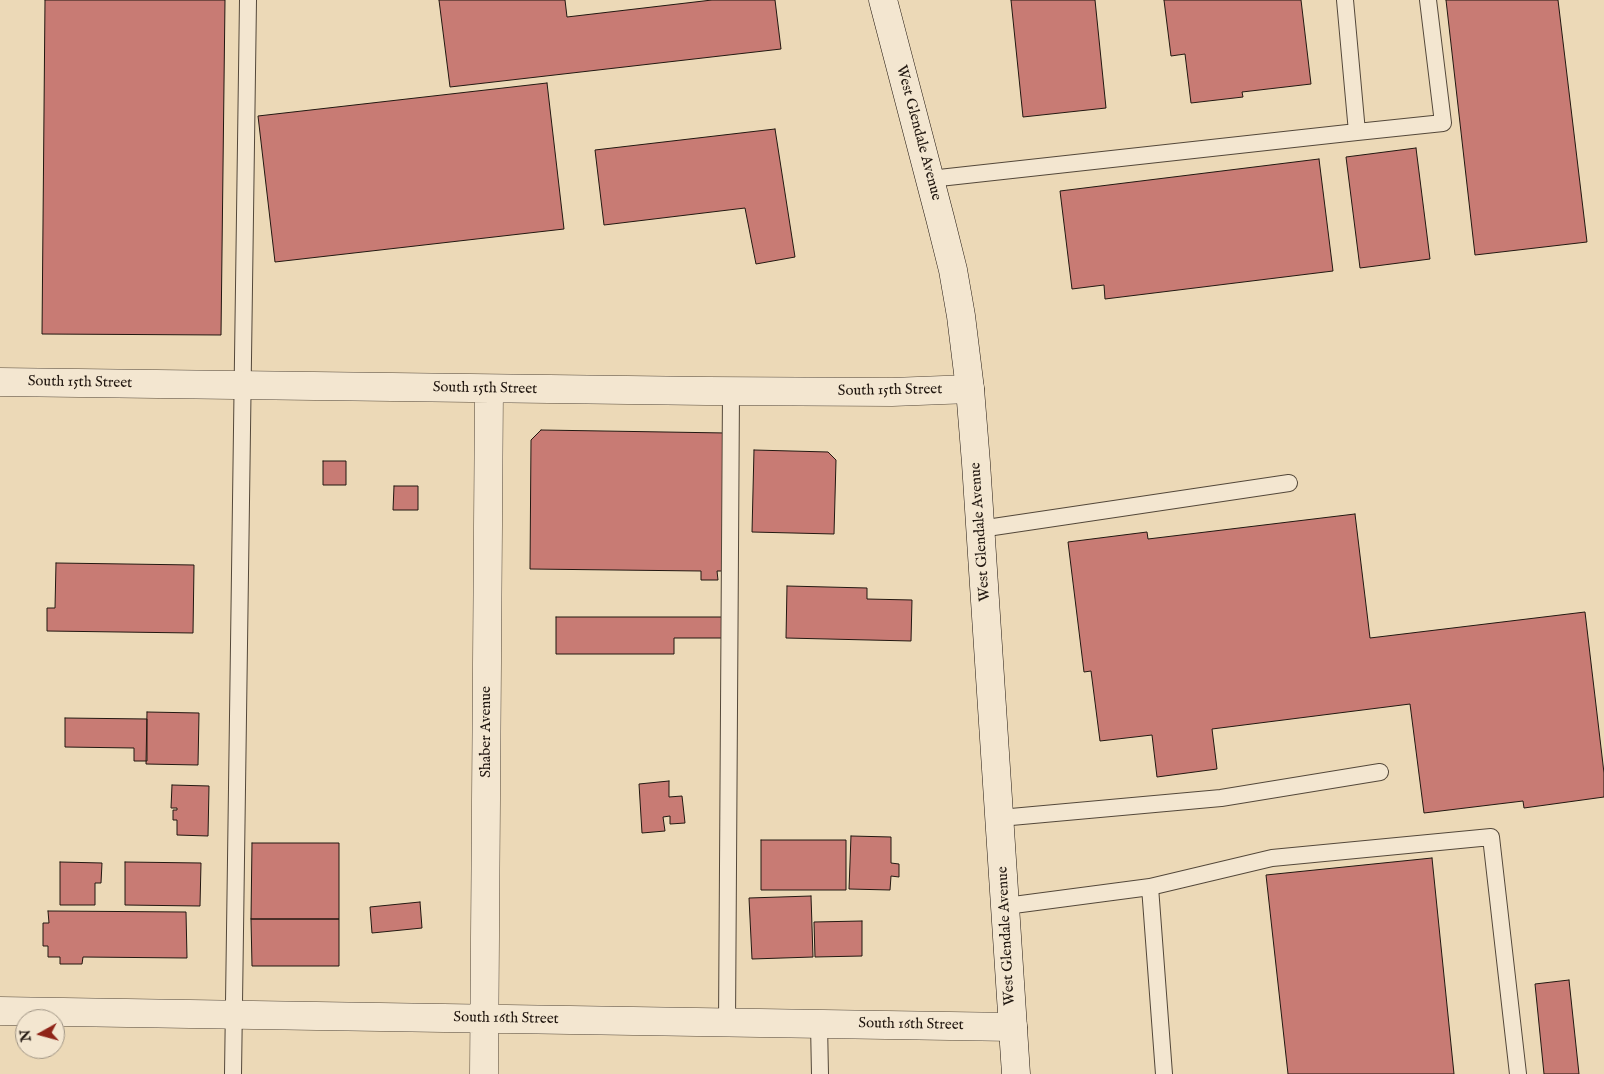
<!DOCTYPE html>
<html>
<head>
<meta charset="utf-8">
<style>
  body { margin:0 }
  #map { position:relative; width:1604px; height:1074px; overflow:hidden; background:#ecd9b7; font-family:"IM FELL English",serif }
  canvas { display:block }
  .north { position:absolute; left:15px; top:1009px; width:50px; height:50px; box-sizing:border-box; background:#f3e6d0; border:1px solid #9f9484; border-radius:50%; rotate:263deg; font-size:14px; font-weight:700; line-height:20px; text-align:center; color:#221811 }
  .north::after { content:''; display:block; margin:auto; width:18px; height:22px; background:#8f2418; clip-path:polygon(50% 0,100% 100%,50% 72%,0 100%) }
</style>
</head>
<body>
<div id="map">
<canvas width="1604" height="1074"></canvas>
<div class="north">N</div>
</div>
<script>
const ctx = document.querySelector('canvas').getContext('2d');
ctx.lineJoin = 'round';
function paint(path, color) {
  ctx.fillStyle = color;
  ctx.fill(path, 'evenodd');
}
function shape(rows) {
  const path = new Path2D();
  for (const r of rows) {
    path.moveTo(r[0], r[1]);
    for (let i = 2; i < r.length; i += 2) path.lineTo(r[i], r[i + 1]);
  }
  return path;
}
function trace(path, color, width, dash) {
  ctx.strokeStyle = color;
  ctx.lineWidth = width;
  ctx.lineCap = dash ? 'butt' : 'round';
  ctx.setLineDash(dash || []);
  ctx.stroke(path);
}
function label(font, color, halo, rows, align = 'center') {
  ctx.font = font + ' "IM FELL English",serif';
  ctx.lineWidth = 5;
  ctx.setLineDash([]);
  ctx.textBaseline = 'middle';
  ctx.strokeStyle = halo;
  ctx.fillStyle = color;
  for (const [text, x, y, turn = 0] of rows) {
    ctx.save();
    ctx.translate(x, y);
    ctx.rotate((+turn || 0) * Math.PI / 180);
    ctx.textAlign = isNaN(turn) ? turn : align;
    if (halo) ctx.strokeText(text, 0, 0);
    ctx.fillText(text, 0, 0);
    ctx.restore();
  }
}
const building = shape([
  [45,0,225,0,221,335,42,334,45,0],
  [439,0,565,0,567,17,712,0,775,0,781,49,450,87,439,0],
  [1011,0,1095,0,1106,108,1023,117,1011,0],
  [1164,0,1301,0,1311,84,1242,92,1243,97,1191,103,1185,54,1171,56,1164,0],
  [1446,0,1558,0,1587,242,1475,255,1446,0],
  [547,83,564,229,275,262,258,116,547,83],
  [775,129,795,257,756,264,745,208,604,225,595,150,775,129],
  [1416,148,1430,259,1360,268,1346,157,1416,148],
  [1319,159,1333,271,1105,299,1104,285,1072,289,1060,191,1319,159],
  [541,430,726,433,724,571,717,571,718,580,701,580,701,571,530,569,531,440,541,430],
  [754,450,828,452,836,460,834,534,752,532,754,450],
  [323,461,346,461,346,485,323,485,323,461],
  [394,486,418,486,418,510,393,510,394,486],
  [1355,514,1370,638,1585,612,1604,773,1604,797,1524,808,1523,801,1424,813,1410,704,1212,729,1217,769,1157,777,1152,735,1100,741,1091,671,1084,672,1068,542,1147,532,1148,539,1355,514],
  [56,563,194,565,193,633,47,631,47,608,55,608,56,563],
  [787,586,867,588,867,599,912,600,911,641,786,638,787,586],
  [556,617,724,617,724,638,674,638,674,654,556,654,556,617],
  [147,712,199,713,198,765,146,764,147,712],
  [65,718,147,719,147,761,134,761,134,748,65,747,65,718],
  [669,781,669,797,682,796,685,823,670,824,670,816,663,817,665,831,642,833,639,784,669,781],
  [172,785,209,786,208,836,177,835,177,820,173,820,173,810,177,810,177,808,171,808,172,785],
  [851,836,891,837,891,863,899,864,899,877,891,876,890,890,849,889,851,836],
  [761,840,846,840,846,890,761,890,761,840],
  [252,843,339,843,339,919,251,919,252,843],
  [1432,858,1454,1074,1288,1074,1266,875,1432,858],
  [60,862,102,863,101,883,95,883,95,905,60,905,60,862],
  [125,862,201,863,200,906,125,905,125,862],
  [811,896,813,957,752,959,749,898,811,896],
  [420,902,422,928,372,933,370,907,420,902],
  [48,911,186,912,187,958,83,957,82,964,60,964,60,957,48,957,48,946,43,946,43,923,49,923,48,911],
  [251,919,339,919,339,966,252,966,251,919],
  [862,921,862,956,815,957,814,922,862,921],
  [1569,980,1579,1074,1544,1074,1535,984,1569,980]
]);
const service = shape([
  [1345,0,1357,132,1443,123,1428,0],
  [930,179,1357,132],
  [980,529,1289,483],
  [1000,818,1221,798,1380,772],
  [1150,887,1272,858,1491,837,1518,1074],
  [1006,906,1150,887,1164,1074],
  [727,1023,731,391],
  [819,1024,820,1074],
  [233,1074,248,0]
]);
const minor = shape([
  [0,382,706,391,892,392,970,389],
  [0,1011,1013,1027],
  [484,1074,489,389]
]);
const secondary = shape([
  [883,0,940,218,953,270,961,316,970,389,976,463,1016,1074]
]);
const streetNames = [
  ["West Glendale Avenue",918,133,75],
  ["South 15th Street",80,383,1],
  ["South 15th Street",485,389,1],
  ["South 15th Street",890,391,-1],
  ["West Glendale Avenue",981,532,-94],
  ["Shaber Avenue",487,732,-90],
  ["West Glendale Avenue",1007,936,-93],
  ["South 16th Street",506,1019,1],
  ["South 16th Street",911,1025,1]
];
paint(building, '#c87b74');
trace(building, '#221811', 1);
trace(service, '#54483a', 18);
trace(minor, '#54483a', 29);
trace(secondary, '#221811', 29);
trace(service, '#f3e6d0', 16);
trace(minor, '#f3e6d0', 28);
trace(secondary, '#f3e6d0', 28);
label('15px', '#221811', '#f3e6d0', streetNames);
</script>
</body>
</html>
